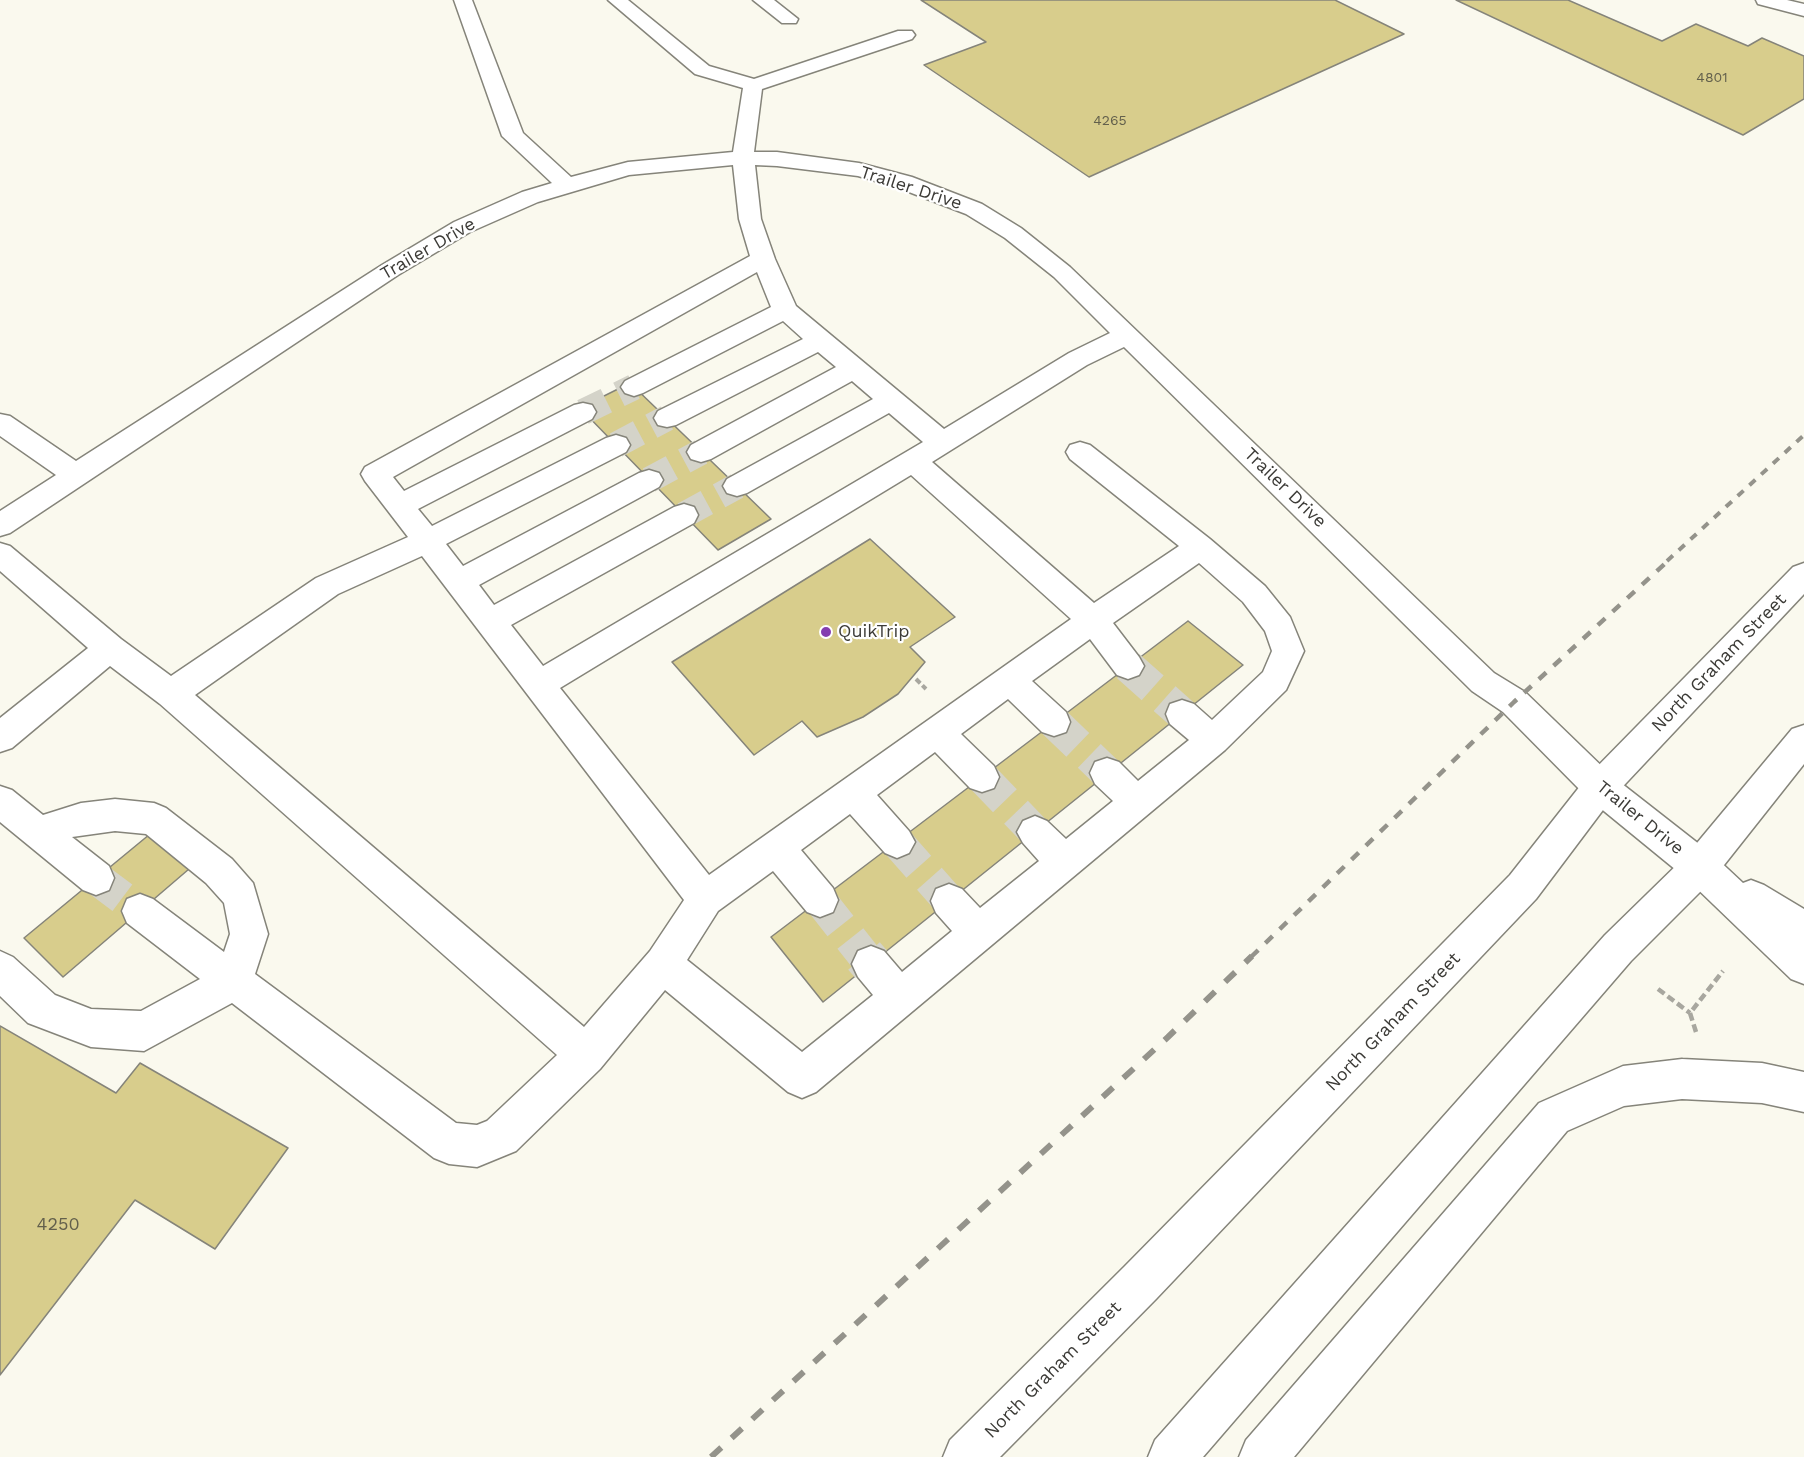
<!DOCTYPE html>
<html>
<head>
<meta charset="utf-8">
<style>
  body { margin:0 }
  canvas { display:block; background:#faf9ee }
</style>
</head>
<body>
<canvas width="1804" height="1457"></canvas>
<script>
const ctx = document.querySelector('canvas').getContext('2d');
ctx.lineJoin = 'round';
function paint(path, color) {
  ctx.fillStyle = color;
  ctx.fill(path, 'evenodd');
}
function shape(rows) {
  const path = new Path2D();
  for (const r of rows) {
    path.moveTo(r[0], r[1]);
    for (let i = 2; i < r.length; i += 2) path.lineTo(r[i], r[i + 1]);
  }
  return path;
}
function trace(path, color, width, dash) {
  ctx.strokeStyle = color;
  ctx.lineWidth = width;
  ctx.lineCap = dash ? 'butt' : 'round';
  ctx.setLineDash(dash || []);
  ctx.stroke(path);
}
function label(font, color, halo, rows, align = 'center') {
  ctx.font = font + ' "Work Sans",sans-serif';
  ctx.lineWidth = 4.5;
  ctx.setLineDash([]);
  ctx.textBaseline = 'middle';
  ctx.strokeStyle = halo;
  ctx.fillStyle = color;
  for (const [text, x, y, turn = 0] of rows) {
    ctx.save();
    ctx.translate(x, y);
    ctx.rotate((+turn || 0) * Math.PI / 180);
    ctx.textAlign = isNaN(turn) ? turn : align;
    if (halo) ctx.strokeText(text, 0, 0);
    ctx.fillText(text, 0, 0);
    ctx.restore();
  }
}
const building = shape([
  [921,0,1335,0,1404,34,1089,177,924,65,986,42,921,0],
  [1456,0,1568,0,1662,41,1696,24,1748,46,1762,38,1804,56,1804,99,1743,135,1456,0],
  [630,383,737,486,771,519,718,550,580,408,630,383],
  [870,539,955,617,910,647,925,662,898,694,863,717,817,737,802,721,754,755,672,662,870,539],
  [1188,621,1243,665,823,1002,771,937,1188,621],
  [150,834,189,869,63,977,24,938,150,834],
  [0,1026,116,1093,140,1063,288,1148,215,1249,135,1200,0,1375,0,1026]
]);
const minorTunnelFar2 = shape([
  [583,412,634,387],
  [616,445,667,418],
  [649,480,701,452],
  [684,515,737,486]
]);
const minorTunnelFar1 = shape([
  [1128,666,1182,714],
  [1054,722,1107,773],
  [982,777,1035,832],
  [897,842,949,901],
  [96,878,140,911],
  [820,900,865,957]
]);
const minorTunnel = shape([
  [864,956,871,964]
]);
const pathFar1 = shape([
  [916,679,926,689]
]);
const path = shape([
  [1658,989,1690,1013],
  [1696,1032,1690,1013,1723,971]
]);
const minor = shape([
  [454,0,472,0,523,133,571,177,628,162,733,152,743,88,695,74,608,0,628,0,709,66,754,79,898,31,912,31,915,35,912,39,762,89,754,152,777,152,859,163,912,177,982,204,1021,228,1070,267,1494,673,1525,692,1612,776,1713,855,1718,867,1713,879,1700,884,1687,879,1588,798,1503,712,1472,691,1124,347,1087,365,932,462,1094,603,1179,546,1070,459,1066,452,1070,445,1080,442,1090,445,1210,539,1265,586,1290,617,1304,651,1286,690,1225,750,816,1092,802,1098,788,1092,665,990,600,1069,516,1151,477,1167,449,1164,434,1158,232,1003,144,1051,91,1047,28,1023,0,996,0,951,13,957,55,995,91,1009,141,1011,200,979,127,923,122,911,127,899,140,894,153,899,224,952,230,934,224,903,206,883,146,834,115,831,72,837,109,866,114,878,109,890,96,895,83,890,0,822,0,786,12,790,43,815,81,803,115,799,154,803,166,808,232,859,253,883,268,934,255,974,456,1123,477,1125,487,1121,557,1055,160,704,110,666,12,748,0,752,0,718,88,648,0,571,0,543,10,546,121,639,171,676,316,578,408,537,365,481,361,474,365,467,750,256,739,219,733,165,629,175,538,202,470,232,398,275,10,533,0,536,0,511,56,475,0,436,0,414,10,416,76,461,382,265,454,222,522,192,552,183,502,136,454,0],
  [755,165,777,166,858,176,896,187,966,214,1005,238,1054,277,1110,333,1069,353,944,429,796,306,775,259,761,219,755,165],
  [757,272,771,307,625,381,621,387,625,393,634,396,643,393,783,321,803,339,658,411,654,418,658,425,667,427,676,425,818,352,836,367,691,445,687,452,691,459,701,462,711,459,852,381,873,399,727,479,723,486,727,493,737,496,747,493,889,413,923,442,543,666,511,625,694,523,698,515,694,507,684,504,674,507,494,605,479,585,659,487,663,480,659,473,649,470,639,473,463,566,446,544,626,452,630,445,626,438,616,435,606,438,432,526,418,509,592,419,596,412,592,405,583,403,574,405,404,491,393,477,757,272],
  [911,475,1071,619,709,875,560,688,911,475],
  [422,556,684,900,650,951,584,1027,195,695,338,594,422,556],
  [1199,563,1243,602,1265,631,1272,651,1263,672,1212,720,1194,704,1182,700,1170,704,1166,714,1170,724,1189,740,1138,781,1119,762,1107,758,1095,762,1090,773,1095,784,1113,801,1066,839,1047,821,1035,816,1023,821,1017,832,1023,843,1039,861,980,908,962,889,949,884,936,889,931,901,936,913,952,931,902,972,884,951,871,946,858,951,852,964,858,977,873,995,802,1052,687,960,718,911,773,871,807,912,820,917,833,912,838,900,833,888,801,850,850,814,885,853,897,858,909,853,915,842,909,831,877,795,935,752,970,788,982,792,994,788,999,777,994,766,961,734,1008,699,1042,732,1054,736,1066,732,1070,722,1066,712,1032,681,1090,639,1117,675,1128,679,1139,675,1144,666,1139,657,1113,623,1199,563],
  [753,0,774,0,798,19,796,23,782,23,753,0],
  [1756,0,1787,0,1804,4,1804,16,1758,4,1756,0]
]);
const major = shape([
  [1804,563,1804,594,1612,798,1536,899,1156,1299,1000,1457,943,1457,950,1440,1124,1267,1510,875,1588,776,1793,567,1804,563],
  [1804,725,1804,764,1713,879,1631,961,1203,1457,1148,1457,1155,1440,1605,935,1687,855,1792,729,1804,725]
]);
const highway = shape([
  [1700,850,1713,855,1743,883,1751,880,1764,885,1804,909,1804,984,1791,979,1687,879,1682,867,1687,855,1700,850],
  [1682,1059,1762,1063,1804,1072,1804,1112,1762,1103,1682,1099,1624,1106,1567,1131,1294,1457,1239,1457,1246,1440,1539,1103,1623,1066,1682,1059]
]);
const railFar2 = shape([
  [1667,561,1804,435]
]);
const railFar1 = shape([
  [1251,957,1514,702,1669,560]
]);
const rail = shape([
  [711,1457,1168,1037,1252,956]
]);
const markers = [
  [826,632,6,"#843db0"]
];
const farNumbernames = [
  ["4801",1712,78],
  ["4265",1110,121]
];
const streetNames = [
  ["Trailer Drive",911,188,18],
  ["Trailer Drive",428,249,-30],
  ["Trailer Drive",1285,488,44],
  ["North Graham Street",1719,663,-46],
  ["Trailer Drive",1640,818,39],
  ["North Graham Street",1393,1022,-46],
  ["North Graham Street",1053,1370,-45]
];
const poiNames = [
  ["QuikTrip",838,632]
];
const nearNumbernames = [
  ["4250",58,1225]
];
paint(building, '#d8cd8c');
trace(building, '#85847a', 1.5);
trace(minorTunnelFar2, '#d4d3c9', 26, [26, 14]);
trace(minorTunnelFar1, '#d4d3c9', 33, [33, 16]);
trace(minorTunnel, '#d4d3c9', 42, [42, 21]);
trace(minor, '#85847a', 3);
trace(major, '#85847a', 3);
trace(highway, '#85847a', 3);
trace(pathFar1, '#a8a79f', 4, [6, 3]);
trace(path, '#a8a79f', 4.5, [8, 4]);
paint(minor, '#fff');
paint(major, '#fff');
paint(highway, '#fff');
trace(railFar2, '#94938b', 4, [8, 8]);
trace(railFar1, '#94938b', 4.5, [10, 10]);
trace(rail, '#94938b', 6, [14, 14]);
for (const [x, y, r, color] of markers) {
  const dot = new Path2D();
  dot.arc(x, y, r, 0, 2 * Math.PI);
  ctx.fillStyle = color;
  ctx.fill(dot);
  trace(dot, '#fff', 2);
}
label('14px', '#63604c', null, farNumbernames);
label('18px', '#3c3b37', '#fff', streetNames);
label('18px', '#3c3b37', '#fff', poiNames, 'left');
label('18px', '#63604c', null, nearNumbernames);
</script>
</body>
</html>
